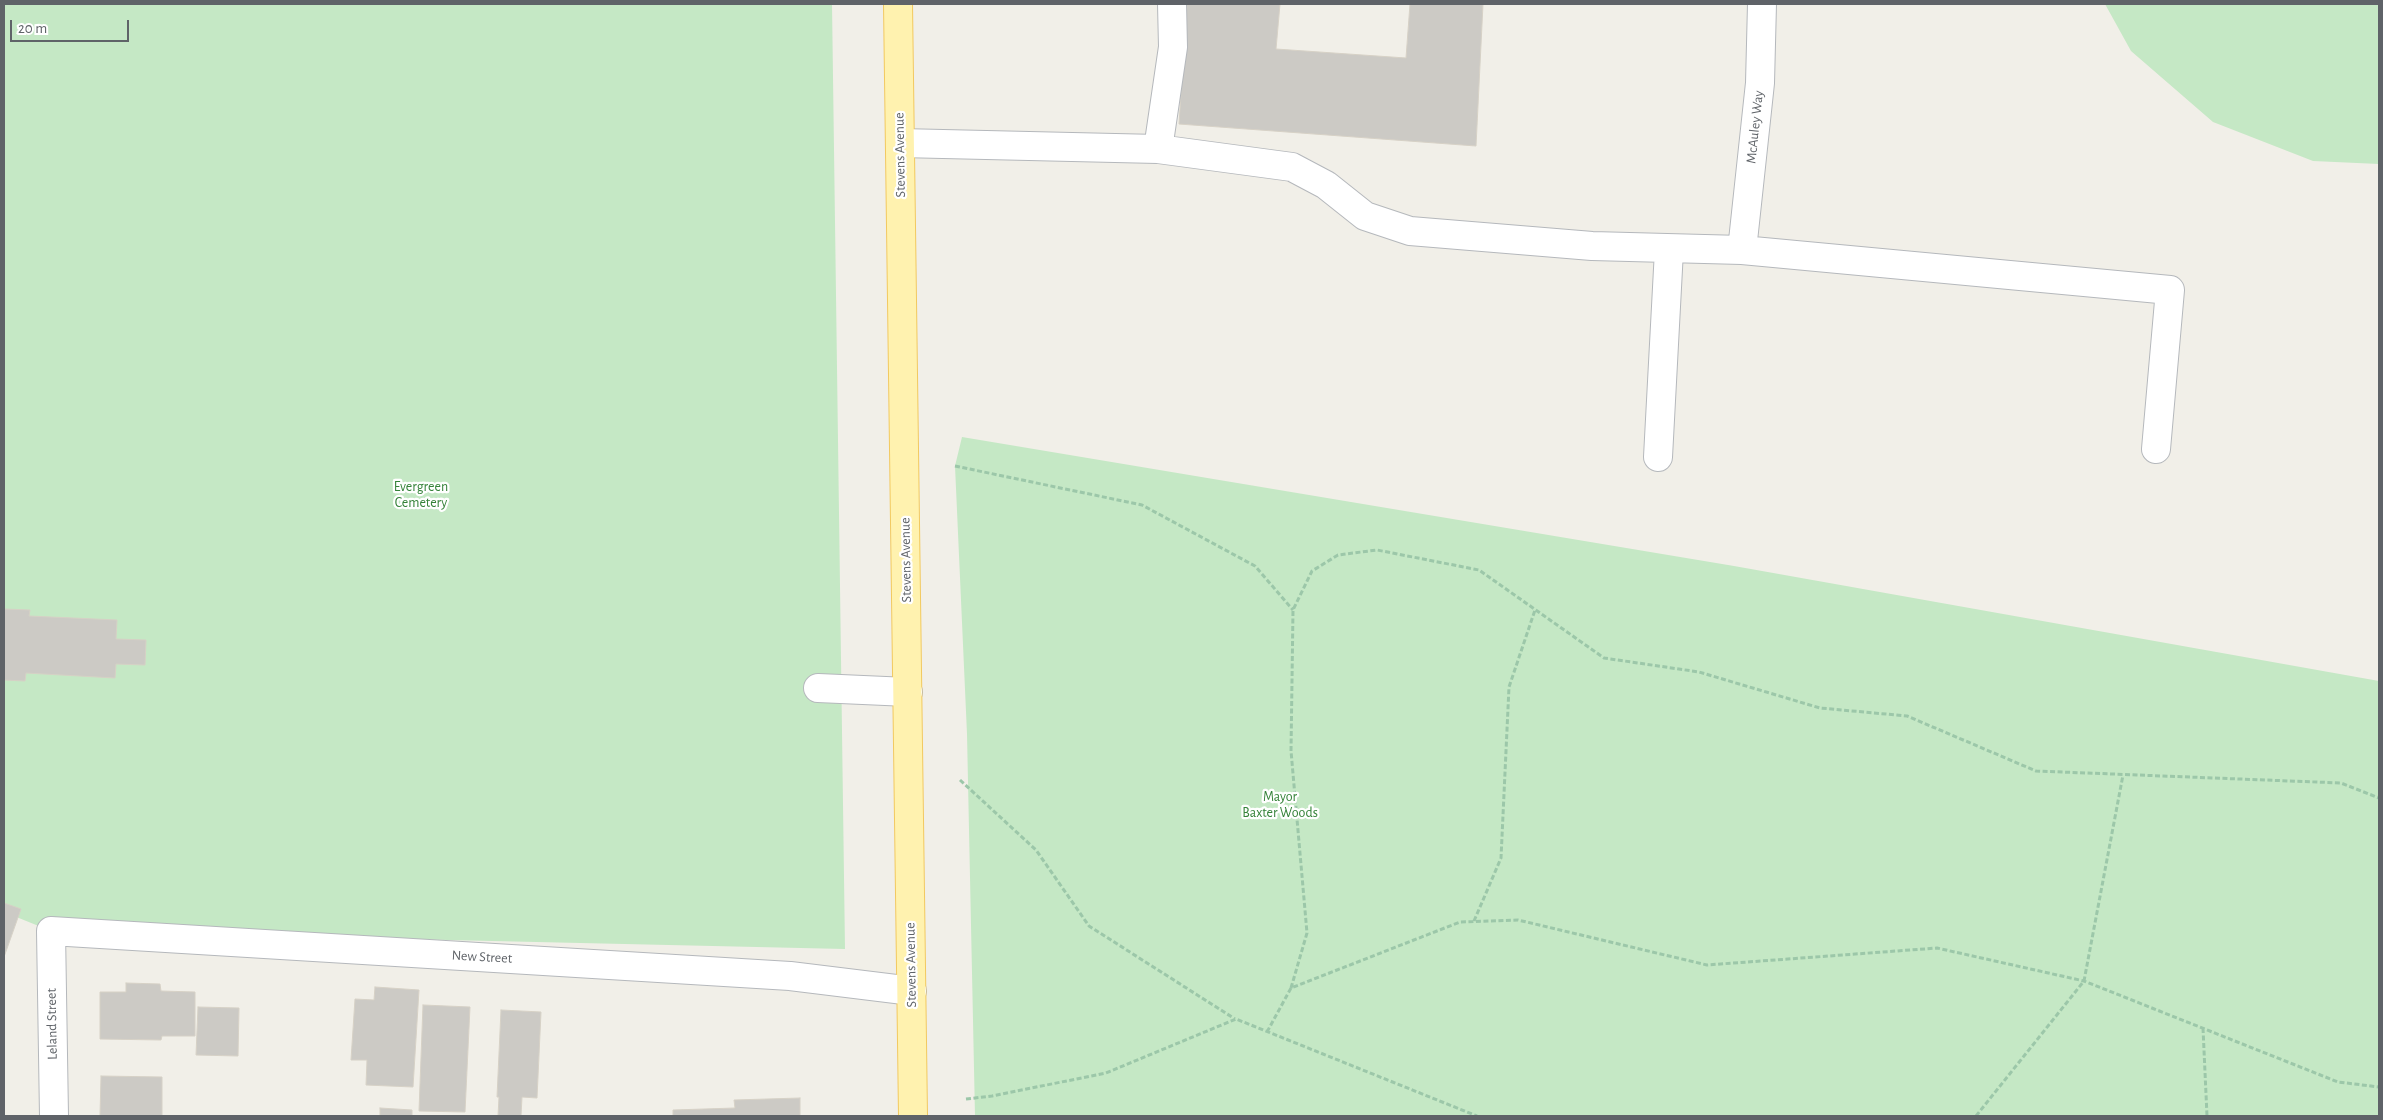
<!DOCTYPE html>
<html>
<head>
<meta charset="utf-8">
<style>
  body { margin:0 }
  #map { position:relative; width:2383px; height:1120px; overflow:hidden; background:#f1efe8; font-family:"Alegreya Sans",sans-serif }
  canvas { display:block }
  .frame { position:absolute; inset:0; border:5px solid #5f6368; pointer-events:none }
  .scale { position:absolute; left:10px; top:20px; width:119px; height:22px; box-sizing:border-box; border:2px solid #5f6368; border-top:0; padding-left:6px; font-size:15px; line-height:18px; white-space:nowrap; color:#5f6368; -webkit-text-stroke:4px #fff; paint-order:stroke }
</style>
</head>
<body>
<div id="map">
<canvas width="2383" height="1120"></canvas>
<div class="frame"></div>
<div class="scale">20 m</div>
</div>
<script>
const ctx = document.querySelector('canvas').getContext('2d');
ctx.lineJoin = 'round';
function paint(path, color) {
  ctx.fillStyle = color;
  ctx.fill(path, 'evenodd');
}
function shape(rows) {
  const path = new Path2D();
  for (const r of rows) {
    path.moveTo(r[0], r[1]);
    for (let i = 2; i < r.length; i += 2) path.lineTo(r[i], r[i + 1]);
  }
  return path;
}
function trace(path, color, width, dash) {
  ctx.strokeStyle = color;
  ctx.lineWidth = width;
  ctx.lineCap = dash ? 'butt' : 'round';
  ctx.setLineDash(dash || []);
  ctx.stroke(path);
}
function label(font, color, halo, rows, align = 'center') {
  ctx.font = font + ' "Alegreya Sans",sans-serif';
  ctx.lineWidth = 4.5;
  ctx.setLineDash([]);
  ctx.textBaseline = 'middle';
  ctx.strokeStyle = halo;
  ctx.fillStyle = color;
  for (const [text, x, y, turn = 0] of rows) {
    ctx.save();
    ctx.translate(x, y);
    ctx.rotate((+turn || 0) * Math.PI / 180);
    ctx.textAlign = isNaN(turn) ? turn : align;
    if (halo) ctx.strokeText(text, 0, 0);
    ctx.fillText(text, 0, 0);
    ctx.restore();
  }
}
const green = shape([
  [4,4,832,4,845,949,51,931,4,912],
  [2105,4,2379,4,2379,164,2313,161,2213,122,2131,51],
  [962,437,1734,566,2379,681,2379,1116,975,1116,967,734,955,466]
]);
const building = shape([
  [1187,4,1280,4,1276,49,1406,58,1410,4,1483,4,1476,146,1179,124,1187,4],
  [4,609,30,610,29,616,117,620,116,639,146,640,145,665,116,664,115,678,26,673,25,681,4,680,4,609],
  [4,903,21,909,4,957,4,903],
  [126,983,160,984,161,991,195,992,195,1036,162,1036,161,1040,100,1039,100,992,126,992,126,983],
  [375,987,419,990,413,1087,366,1085,367,1060,351,1060,355,999,374,1000,375,987],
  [423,1005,470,1007,465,1112,419,1111,423,1005],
  [198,1007,239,1008,238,1056,196,1055,198,1007],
  [501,1010,541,1012,537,1098,522,1097,521,1116,498,1116,499,1097,497,1097,501,1010],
  [101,1076,162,1077,162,1116,100,1116,101,1076],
  [800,1098,800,1116,673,1116,673,1110,735,1108,734,1100,800,1098],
  [380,1108,412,1110,412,1116,380,1116,380,1108]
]);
const path = shape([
  [955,466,1142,505,1255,566,1293,610],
  [960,780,1036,850,1089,926,1235,1019],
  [1474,921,1501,858,1509,687,1535,610],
  [1291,988,1307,933,1291,751,1293,610,1312,571,1338,555,1377,550,1479,570,1604,658,1699,672,1820,708,1907,716,2036,771,2341,783,2379,798],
  [2203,1028,2207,1116],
  [1267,1032,1291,988,1460,922,1518,920,1707,965,1937,948,2084,981,2338,1082,2379,1087],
  [966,1099,992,1096,1106,1073,1236,1019,1477,1116],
  [1976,1116,2084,981,2123,775]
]);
const minor = shape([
  [900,143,1158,149,1292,167,1326,185,1365,216,1410,231,1592,246,1742,250,2170,290,2156,449],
  [1158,149,1173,47,1172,4],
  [1742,250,1760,83,1762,4],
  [1658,457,1669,250],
  [818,688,908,692],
  [54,1116,51,931,790,976,912,991]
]);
const major = shape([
  [898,4,913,1116]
]);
const streetNames = [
  ["McAuley Way",1755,127,-84],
  ["Stevens Avenue",900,155,-91],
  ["Stevens Avenue",906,560,-91],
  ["New Street",482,957,3],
  ["Stevens Avenue",911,965,-91],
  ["Leland Street",52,1024,-91]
];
const parkNames = [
  ["Evergreen",421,487],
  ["Cemetery",421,503],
  ["Mayor",1280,797],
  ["Baxter Woods",1280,813]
];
paint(green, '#c5e8c5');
paint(building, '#cccac5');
trace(building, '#d6d1c6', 1);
trace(minor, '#b5b8bc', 30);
trace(major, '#f2c960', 30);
trace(path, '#9cc7a9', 3, [5, 2.5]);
trace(minor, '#fff', 28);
trace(major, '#fff2af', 28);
label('14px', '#5f6368', '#fff', streetNames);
label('14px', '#348238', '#fff', parkNames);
</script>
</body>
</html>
